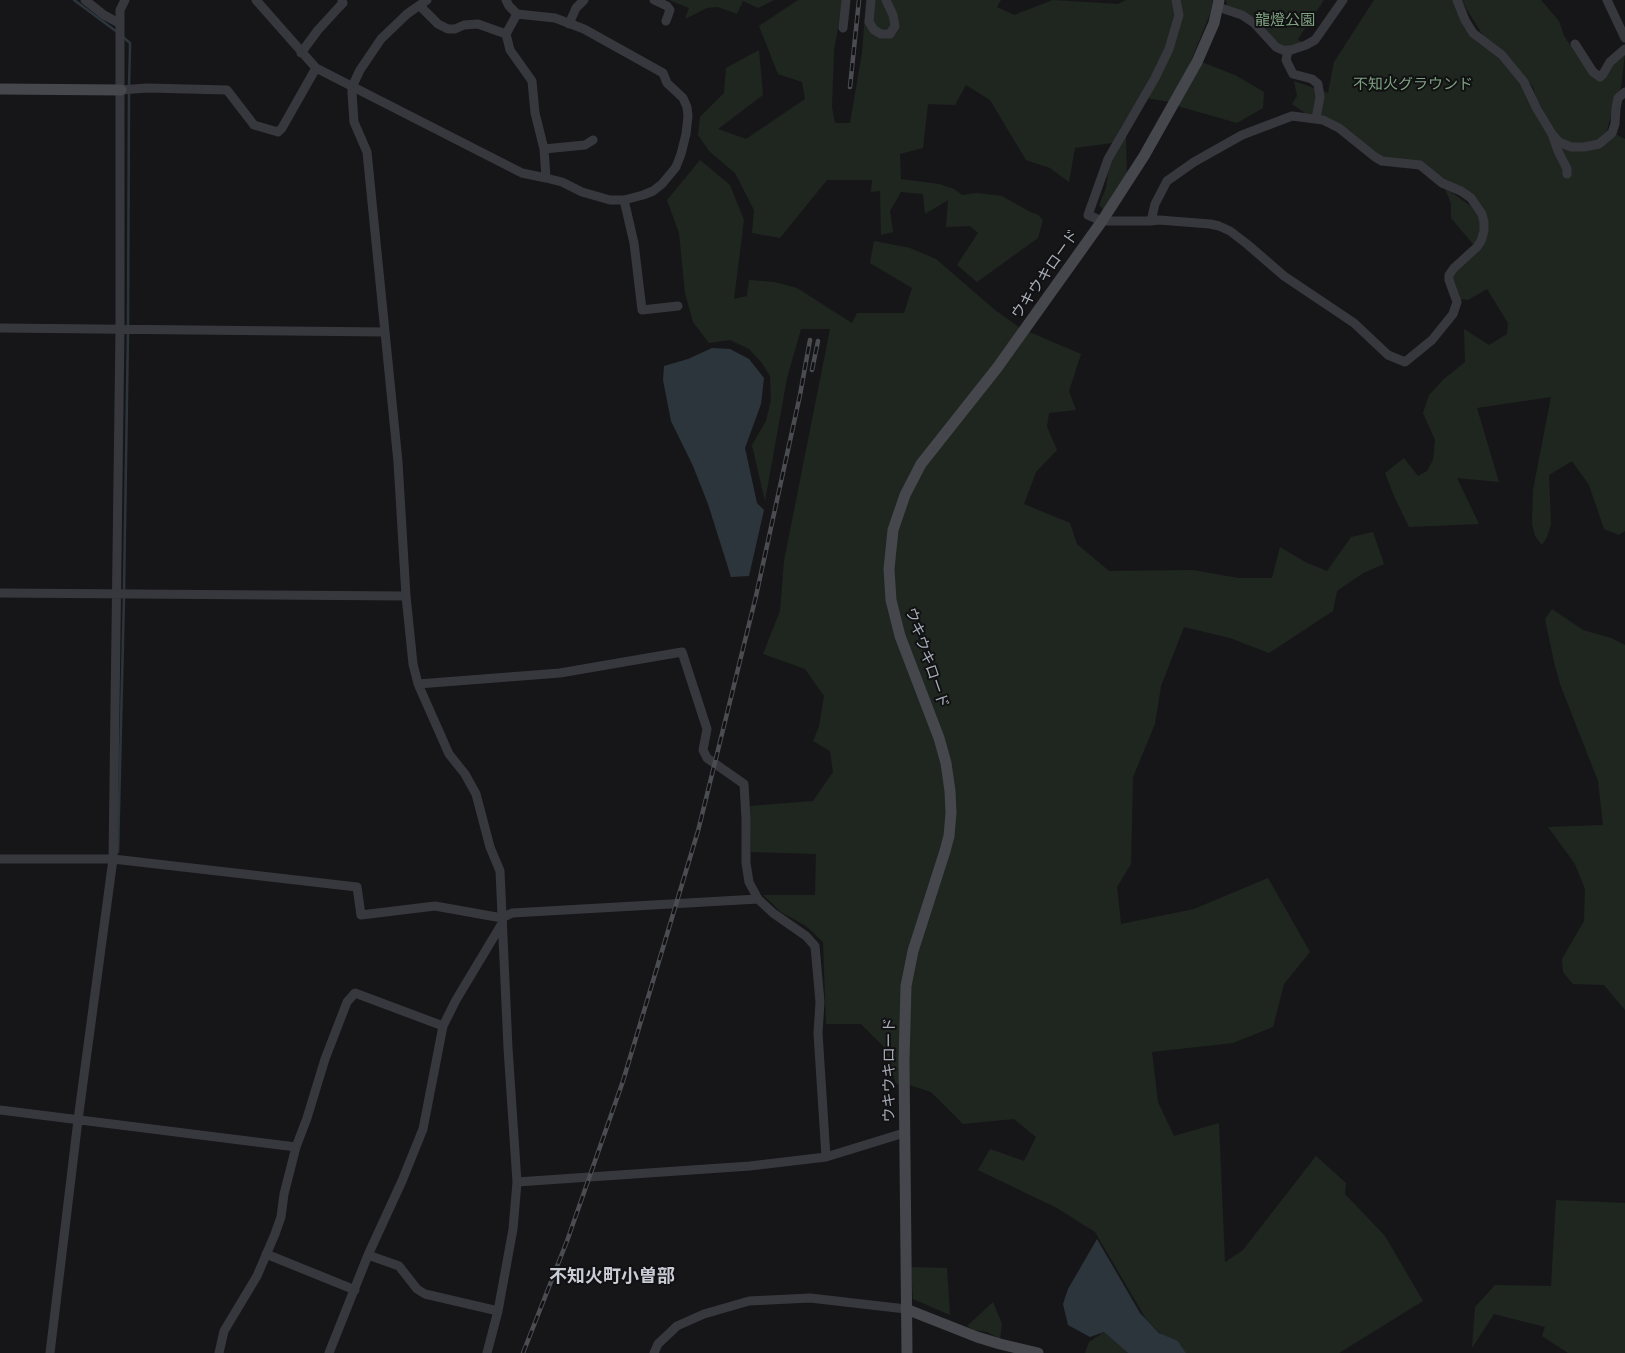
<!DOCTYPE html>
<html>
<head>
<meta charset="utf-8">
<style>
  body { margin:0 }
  canvas { display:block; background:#161618 }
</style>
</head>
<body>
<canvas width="1625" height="1353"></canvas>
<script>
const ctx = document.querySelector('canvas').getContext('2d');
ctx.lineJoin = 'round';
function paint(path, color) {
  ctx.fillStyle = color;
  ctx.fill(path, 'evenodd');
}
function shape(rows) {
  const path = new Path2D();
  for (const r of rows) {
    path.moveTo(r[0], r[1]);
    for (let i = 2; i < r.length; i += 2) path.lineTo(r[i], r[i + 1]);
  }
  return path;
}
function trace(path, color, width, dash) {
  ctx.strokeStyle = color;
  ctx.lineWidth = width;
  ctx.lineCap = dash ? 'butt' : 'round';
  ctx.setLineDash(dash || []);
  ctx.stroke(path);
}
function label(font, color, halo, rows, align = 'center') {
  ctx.font = font + ' Jost,"Noto Sans JP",sans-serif';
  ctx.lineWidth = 4;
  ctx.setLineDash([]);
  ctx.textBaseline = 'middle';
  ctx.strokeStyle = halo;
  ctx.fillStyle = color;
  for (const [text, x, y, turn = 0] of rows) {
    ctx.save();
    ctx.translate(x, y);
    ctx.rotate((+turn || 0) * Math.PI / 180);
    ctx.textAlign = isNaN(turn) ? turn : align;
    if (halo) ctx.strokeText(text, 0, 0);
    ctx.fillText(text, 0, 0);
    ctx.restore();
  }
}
const green = shape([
  [669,0,774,0,758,8,743,1,737,14,718,7,707,8,685,19,689,8],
  [798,0,843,0,834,50,832,107,835,123,850,123,862,53,866,0,1001,0,997,7,1014,15,1053,0,1118,4,1126,0,1213,0,1210,14,1190,63,1204,63,1235,75,1264,92,1263,108,1237,123,1181,107,1170,102,1140,97,1120,129,1126,137,1127,175,1105,211,1099,205,1106,188,1112,143,1075,148,1069,182,1050,168,1026,160,990,100,966,85,955,105,928,104,923,148,900,154,901,179,939,184,954,189,962,195,977,193,1002,196,1032,213,1037,214,1043,220,1038,238,977,282,957,265,978,233,970,226,946,227,948,200,925,214,923,194,901,192,890,211,893,232,881,235,880,191,871,192,872,180,827,180,780,238,752,233,754,210,735,173,709,151,698,135,700,117,724,93,726,68,759,50,763,95,718,129,746,139,805,99,802,82,778,74,759,26],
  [1226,0,1324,0,1298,39,1302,43,1292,47,1280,44,1227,6],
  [1374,0,1454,0,1466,28,1479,43,1497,55,1522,87,1539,121,1549,133,1560,144,1571,149,1593,148,1592,144,1584,146,1572,145,1562,140,1553,129,1536,97,1533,87,1506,53,1484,37,1461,0,1541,0,1559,21,1564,36,1583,64,1598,80,1601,79,1615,59,1625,54,1621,87,1616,99,1607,130,1625,139,1625,531,1619,535,1604,529,1589,485,1572,461,1549,475,1551,525,1547,537,1542,545,1535,536,1532,524,1533,490,1551,397,1477,408,1499,482,1457,478,1479,524,1409,527,1394,496,1385,473,1404,458,1418,476,1427,471,1433,460,1435,440,1423,413,1429,395,1444,379,1465,362,1464,329,1489,345,1507,334,1508,323,1487,289,1468,300,1460,299,1453,278,1454,272,1477,249,1451,218,1451,203,1444,187,1475,209,1481,216,1486,215,1481,206,1466,190,1442,180,1427,166,1417,162,1391,161,1378,157,1337,124,1323,115,1305,113,1292,104,1297,96,1294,81,1328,93,1334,62],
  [700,160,730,185,744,220,734,299,747,296,749,280,774,282,797,288,852,323,857,313,904,313,912,288,870,263,874,241,910,248,936,259,995,310,1020,328,1081,354,1069,391,1076,410,1049,413,1047,427,1057,450,1036,472,1024,504,1070,523,1077,544,1109,571,1193,570,1238,578,1272,578,1280,547,1305,562,1327,571,1351,537,1373,532,1384,564,1363,573,1337,591,1333,611,1269,653,1230,638,1184,627,1161,686,1155,724,1133,777,1131,864,1117,887,1121,924,1194,909,1268,878,1310,952,1284,984,1273,1027,1233,1043,1152,1052,1158,1102,1174,1136,1219,1123,1225,1262,1243,1250,1316,1156,1346,1183,1345,1194,1385,1236,1423,1301,1339,1353,1186,1353,1178,1341,1164,1337,1146,1319,1095,1232,1057,1208,978,1170,990,1149,1024,1161,1036,1137,1014,1119,963,1124,931,1092,910,1085,896,1084,885,1048,861,1024,826,1024,823,942,806,926,781,912,763,895,815,895,816,854,751,852,750,806,813,801,833,772,830,751,813,741,819,727,824,696,805,669,763,654,780,611,784,561,830,329,801,329,787,378,765,501,752,445,766,421,771,400,770,376,762,363,749,349,730,340,709,343,693,322,685,293,679,233,667,200],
  [1552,609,1583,630,1611,638,1625,645,1625,1010,1604,985,1573,984,1563,972,1562,959,1584,921,1585,889,1575,864,1548,827,1603,825,1598,781,1560,684,1554,662,1545,619],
  [1556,1200,1625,1203,1625,1353,1568,1353,1542,1336,1545,1327,1494,1314,1472,1348,1475,1307,1495,1285,1551,1286],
  [911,1267,947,1268,950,1315,913,1299],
  [993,1302,1002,1324,1000,1339,987,1332,974,1330,967,1326],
  [1104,1332,1128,1353,1085,1353,1089,1342]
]);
const water = shape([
  [712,348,730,349,749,359,764,378,761,404,745,448,757,503,764,510,749,576,731,577,708,504,693,466,671,421,663,380,664,366,688,359],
  [1097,1239,1140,1313,1159,1333,1178,1341,1186,1353,1128,1353,1104,1332,1090,1337,1068,1325,1063,1304,1068,1289]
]);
const stream = shape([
  [74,0,117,32],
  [123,37,130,43,130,48,129,86],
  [128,326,129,91],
  [124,591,128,331],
  [118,852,124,596]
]);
const street = shape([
  [85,0,104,15,117,22,120,22],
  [256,0,316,68,522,173,546,178,562,182,582,192,610,200,624,200,643,195,653,191,662,184,676,167,681,154,686,134,688,116,687,107,683,98,667,83,663,73,584,29,555,18,517,14,509,6,506,0],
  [427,0,407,14,381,39,360,70,352,87,352,93,354,122,367,152,398,462,406,596,413,664,418,684,449,754,465,774,476,794,490,847,500,871,508,1048,517,1182,513,1229,498,1311,487,1353],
  [654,0,667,6,670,10,666,21],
  [871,0,869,22,874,30,881,34,890,34,895,26,893,15,886,0],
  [1457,0,1465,20,1473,33,1502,55,1524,82,1537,109,1552,134,1559,142,1571,147,1584,147,1599,144,1612,133,1615,124,1616,108,1618,98,1625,92],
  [1607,0,1625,38],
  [420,6,438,24,448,29,455,29,464,25,478,24,506,34],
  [1218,7,1242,15,1254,23,1276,47,1283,50,1291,50,1306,45,1315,40,1343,0],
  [517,14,506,34,510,50,532,81,535,113,544,149,546,178],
  [569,24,576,8,584,0],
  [843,28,846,0],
  [1575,44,1593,72,1600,77,1603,74,1610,62,1625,49],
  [1288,51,1286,60,1293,74,1312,79,1318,84,1320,97,1316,118],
  [301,53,318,30,340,6,343,3,342,0],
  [121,90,147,88,227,90,254,125,278,132,282,128,316,68],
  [1553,137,1558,151,1567,169,1567,174],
  [544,149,585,145,593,140],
  [624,200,634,243,642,310,678,306],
  [1151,221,1155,204,1167,181,1194,162,1242,135,1292,116,1323,120,1339,128,1375,157,1382,161,1420,165,1442,183,1461,191,1471,198,1482,214,1484,222,1484,231,1481,241,1477,247,1454,268,1449,275,1449,280,1457,302,1453,314,1432,340,1405,362,1388,355,1354,323,1284,276,1247,244,1230,231,1219,226,1210,224,1159,220,1151,221,1102,221,1088,215,1108,159,1155,78,1169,49,1179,15,1176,0],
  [0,328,385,332],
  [0,593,406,596],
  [418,684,560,673,682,652,707,729,703,750,707,758,744,784,746,819,746,863,749,882,758,899,773,913,806,936,815,946,820,1002,818,1033,826,1157],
  [0,859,113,859,357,887,361,915,435,906,502,918,512,913,758,899],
  [0,1110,296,1147],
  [517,1182,750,1166,826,1157,904,1133],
  [266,1254,355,1290],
  [368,1255,399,1266,417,1289,425,1294,498,1311],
  [50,1353,78,1120,113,859,120,328,120,10,125,0],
  [219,1353,224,1331,257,1276,275,1234,281,1217,284,1194,296,1147,307,1118,325,1059,347,1002,355,993,443,1026],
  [329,1353,368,1255,402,1181,423,1129,443,1026,456,1000,501,925],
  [654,1353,658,1344,677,1326,704,1314,749,1301,810,1298,906,1309]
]);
const secondary = shape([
  [0,89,121,90],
  [906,1309,977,1337,1000,1344,1038,1353],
  [907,1353,904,1060,906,986,913,951,945,851,949,836,951,813,950,791,946,763,939,738,900,636,891,600,889,569,893,530,905,495,921,464,997,368,1102,221,1144,156,1197,62,1214,23,1219,0]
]);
const rail = shape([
  [850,87,859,0],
  [812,370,818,341],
  [523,1353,567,1241,623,1081,698,831,756,596,800,395,810,340]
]);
const parkNames = [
  ["龍燈公園",1285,21],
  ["不知火グラウンド",1413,85]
];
const streetNames = [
  ["ウキウキロード",1046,275,-55],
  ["ウキウキロード",926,658,71],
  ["ウキウキロード",890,1070,-90]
];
const quarterNames = [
  ["不知火町小曽部",612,1278]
];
paint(green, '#1e261f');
paint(water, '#2c353c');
trace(stream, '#2c353c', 2.5);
trace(street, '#37383d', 9);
trace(secondary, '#45474d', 11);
trace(rail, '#4a4c52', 4.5);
trace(rail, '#111113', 2.5, [8]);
label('15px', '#7fa381', '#111113', parkNames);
label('15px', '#a8adb8', '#111113', streetNames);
label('bold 18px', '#c9ccd4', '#111113', quarterNames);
</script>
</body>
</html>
